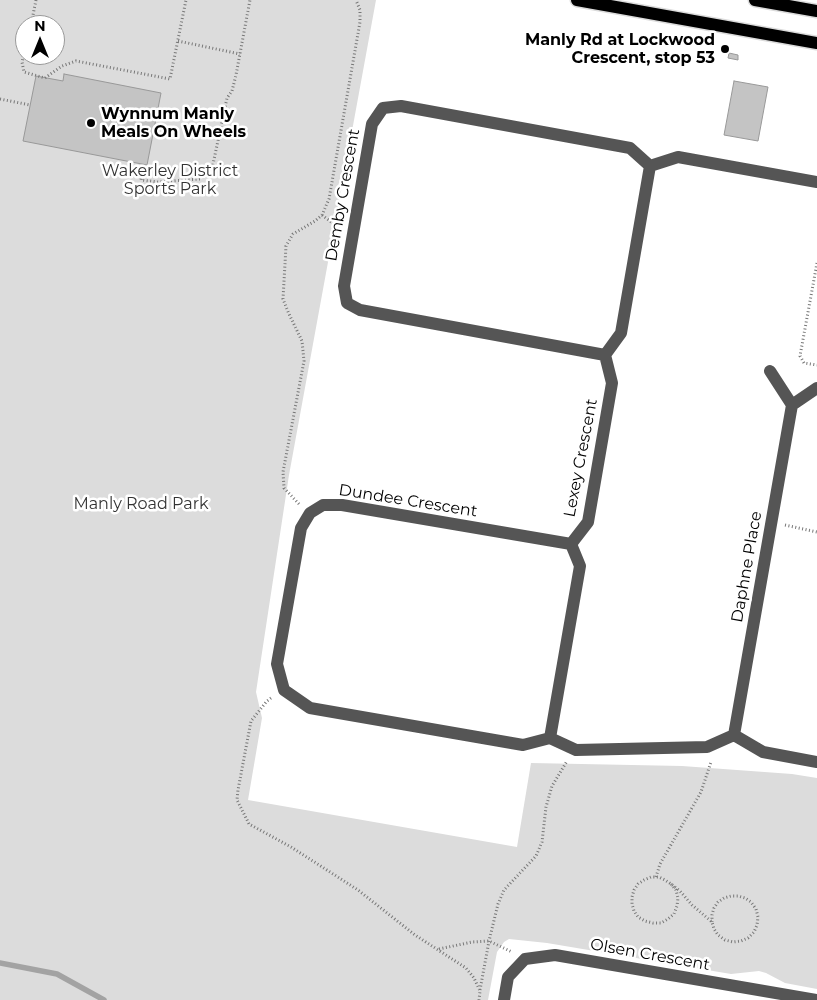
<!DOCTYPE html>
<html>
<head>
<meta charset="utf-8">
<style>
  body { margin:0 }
  #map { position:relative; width:817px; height:1000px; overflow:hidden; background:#fff; font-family:Montserrat,sans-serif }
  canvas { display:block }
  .north { position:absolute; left:15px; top:15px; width:50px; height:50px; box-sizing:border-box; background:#fff; border:1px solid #999; border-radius:50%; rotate:0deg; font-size:14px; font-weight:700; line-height:20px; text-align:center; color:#000 }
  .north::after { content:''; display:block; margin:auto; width:18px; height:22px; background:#000; clip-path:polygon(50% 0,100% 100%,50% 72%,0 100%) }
</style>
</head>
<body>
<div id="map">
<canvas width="817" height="1000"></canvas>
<div class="north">N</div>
</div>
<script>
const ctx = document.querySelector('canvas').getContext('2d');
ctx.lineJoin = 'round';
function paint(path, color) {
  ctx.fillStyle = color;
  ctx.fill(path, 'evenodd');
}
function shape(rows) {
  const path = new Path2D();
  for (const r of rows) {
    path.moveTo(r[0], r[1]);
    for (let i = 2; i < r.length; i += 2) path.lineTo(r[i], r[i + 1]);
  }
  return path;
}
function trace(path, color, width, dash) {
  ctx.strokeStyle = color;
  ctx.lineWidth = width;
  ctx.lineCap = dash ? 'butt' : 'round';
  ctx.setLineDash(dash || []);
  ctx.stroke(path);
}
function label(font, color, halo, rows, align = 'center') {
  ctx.font = font + ' Montserrat,sans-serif';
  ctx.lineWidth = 5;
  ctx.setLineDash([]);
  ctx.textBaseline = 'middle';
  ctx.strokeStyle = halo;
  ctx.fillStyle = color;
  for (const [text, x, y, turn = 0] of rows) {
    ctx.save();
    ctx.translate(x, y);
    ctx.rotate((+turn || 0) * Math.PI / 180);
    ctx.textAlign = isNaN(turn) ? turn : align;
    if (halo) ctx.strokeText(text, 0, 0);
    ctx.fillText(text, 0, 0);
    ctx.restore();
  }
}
const green = shape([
  [0,0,376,0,289,475,256,692,262,718,248,800,517,847,531,763,682,766,792,774,817,778,817,989,785,983,766,973,759,971,731,974,547,943,509,939,504,942,497,952,488,1000,0,1000],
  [25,25,55,25,55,55,25,55]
]);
const stream = shape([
  [0,963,57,974,104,1000]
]);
const building = shape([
  [729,53,738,55,738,60,728,58,729,53],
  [64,74,161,93,147,165,23,141,36,76,63,81,64,74],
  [734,81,768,87,758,141,724,135,734,81]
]);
const path = shape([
  [31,25,36,0],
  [178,41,240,54],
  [25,49,22,62,24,72,45,78,62,66,76,61,170,79,186,0],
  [0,99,30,105],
  [144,165,141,180,158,182,200,179,212,169,227,98,232,91,236,75,250,0],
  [322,215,339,228],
  [817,263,800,356,804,363,817,365],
  [299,504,284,488,283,472,304,361,302,341,289,314,283,299,286,246,293,234,315,221,322,215,329,199,360,22,360,10,356,0],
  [785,525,817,532],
  [271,698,267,701,251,721,238,790,237,800,249,824,291,847,358,890,415,935,466,968,474,978,480,991,479,1000],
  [656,877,660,864,701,792,711,762],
  [671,884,676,890,678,898,677,906,674,914,668,919,661,923,653,923,645,921,638,917,634,911,632,904,632,897,634,890,638,884,644,880,651,877,659,877,665,880,671,884,680,891,692,905,712,922,714,929,718,935,725,940,733,942,741,941,748,938,754,932,757,925,758,917,756,909,751,902,745,898,738,896,731,896,724,898,718,902,714,908,712,915,712,922],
  [439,949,472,942,489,941,512,952],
  [480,990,489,941,498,904,504,890,536,856,542,842,546,807,552,786,567,761]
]);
const minor = shape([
  [817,182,678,157,650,166,621,333,605,355,612,383,588,522,571,544,580,566,550,738,576,750,707,747,734,735,763,752,817,762],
  [605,355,360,310,347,303,344,286,372,124,383,108,401,106,630,148,650,166],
  [770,371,792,405,817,388],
  [734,735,792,405],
  [550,738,523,745,310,708,284,690,277,664,301,528,310,513,323,505,342,505,571,544],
  [504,1000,508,977,525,959,555,955,816,1000]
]);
const major = shape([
  [577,0,817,43],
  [755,0,817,11]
]);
const markers = [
  [725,49,5,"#000"],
  [91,123,5,"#000"]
];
const poiNames = [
  ["Manly Rd at Lockwood",715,40],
  ["Crescent, stop 53",715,58],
  ["Wynnum Manly",101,114,"left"],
  ["Meals On Wheels",101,132,"left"]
];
const parkNames = [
  ["Wakerley District",170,171],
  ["Sports Park",170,189],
  ["Manly Road Park",141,504]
];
const streetNames = [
  ["Demby Crescent",343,195,-80],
  ["Lexey Crescent",581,458,-79],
  ["Dundee Crescent",408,501,9],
  ["Daphne Place",747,567,-80],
  ["Olsen Crescent",650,955,10]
];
paint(green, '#dcdcdc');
trace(stream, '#a3a3a3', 5.5);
paint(building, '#c4c4c4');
trace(building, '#999', 1);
trace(major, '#dbdbdb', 15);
trace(path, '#777', 3, [1, 2.5]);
trace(minor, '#555', 12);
trace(major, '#000', 12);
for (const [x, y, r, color] of markers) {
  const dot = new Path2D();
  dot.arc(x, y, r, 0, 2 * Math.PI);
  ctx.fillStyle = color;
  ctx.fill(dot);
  trace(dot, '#fff', 2);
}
label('bold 16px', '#000', '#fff', poiNames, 'right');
label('16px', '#333', '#fff', parkNames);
label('16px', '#000', '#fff', streetNames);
</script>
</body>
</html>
